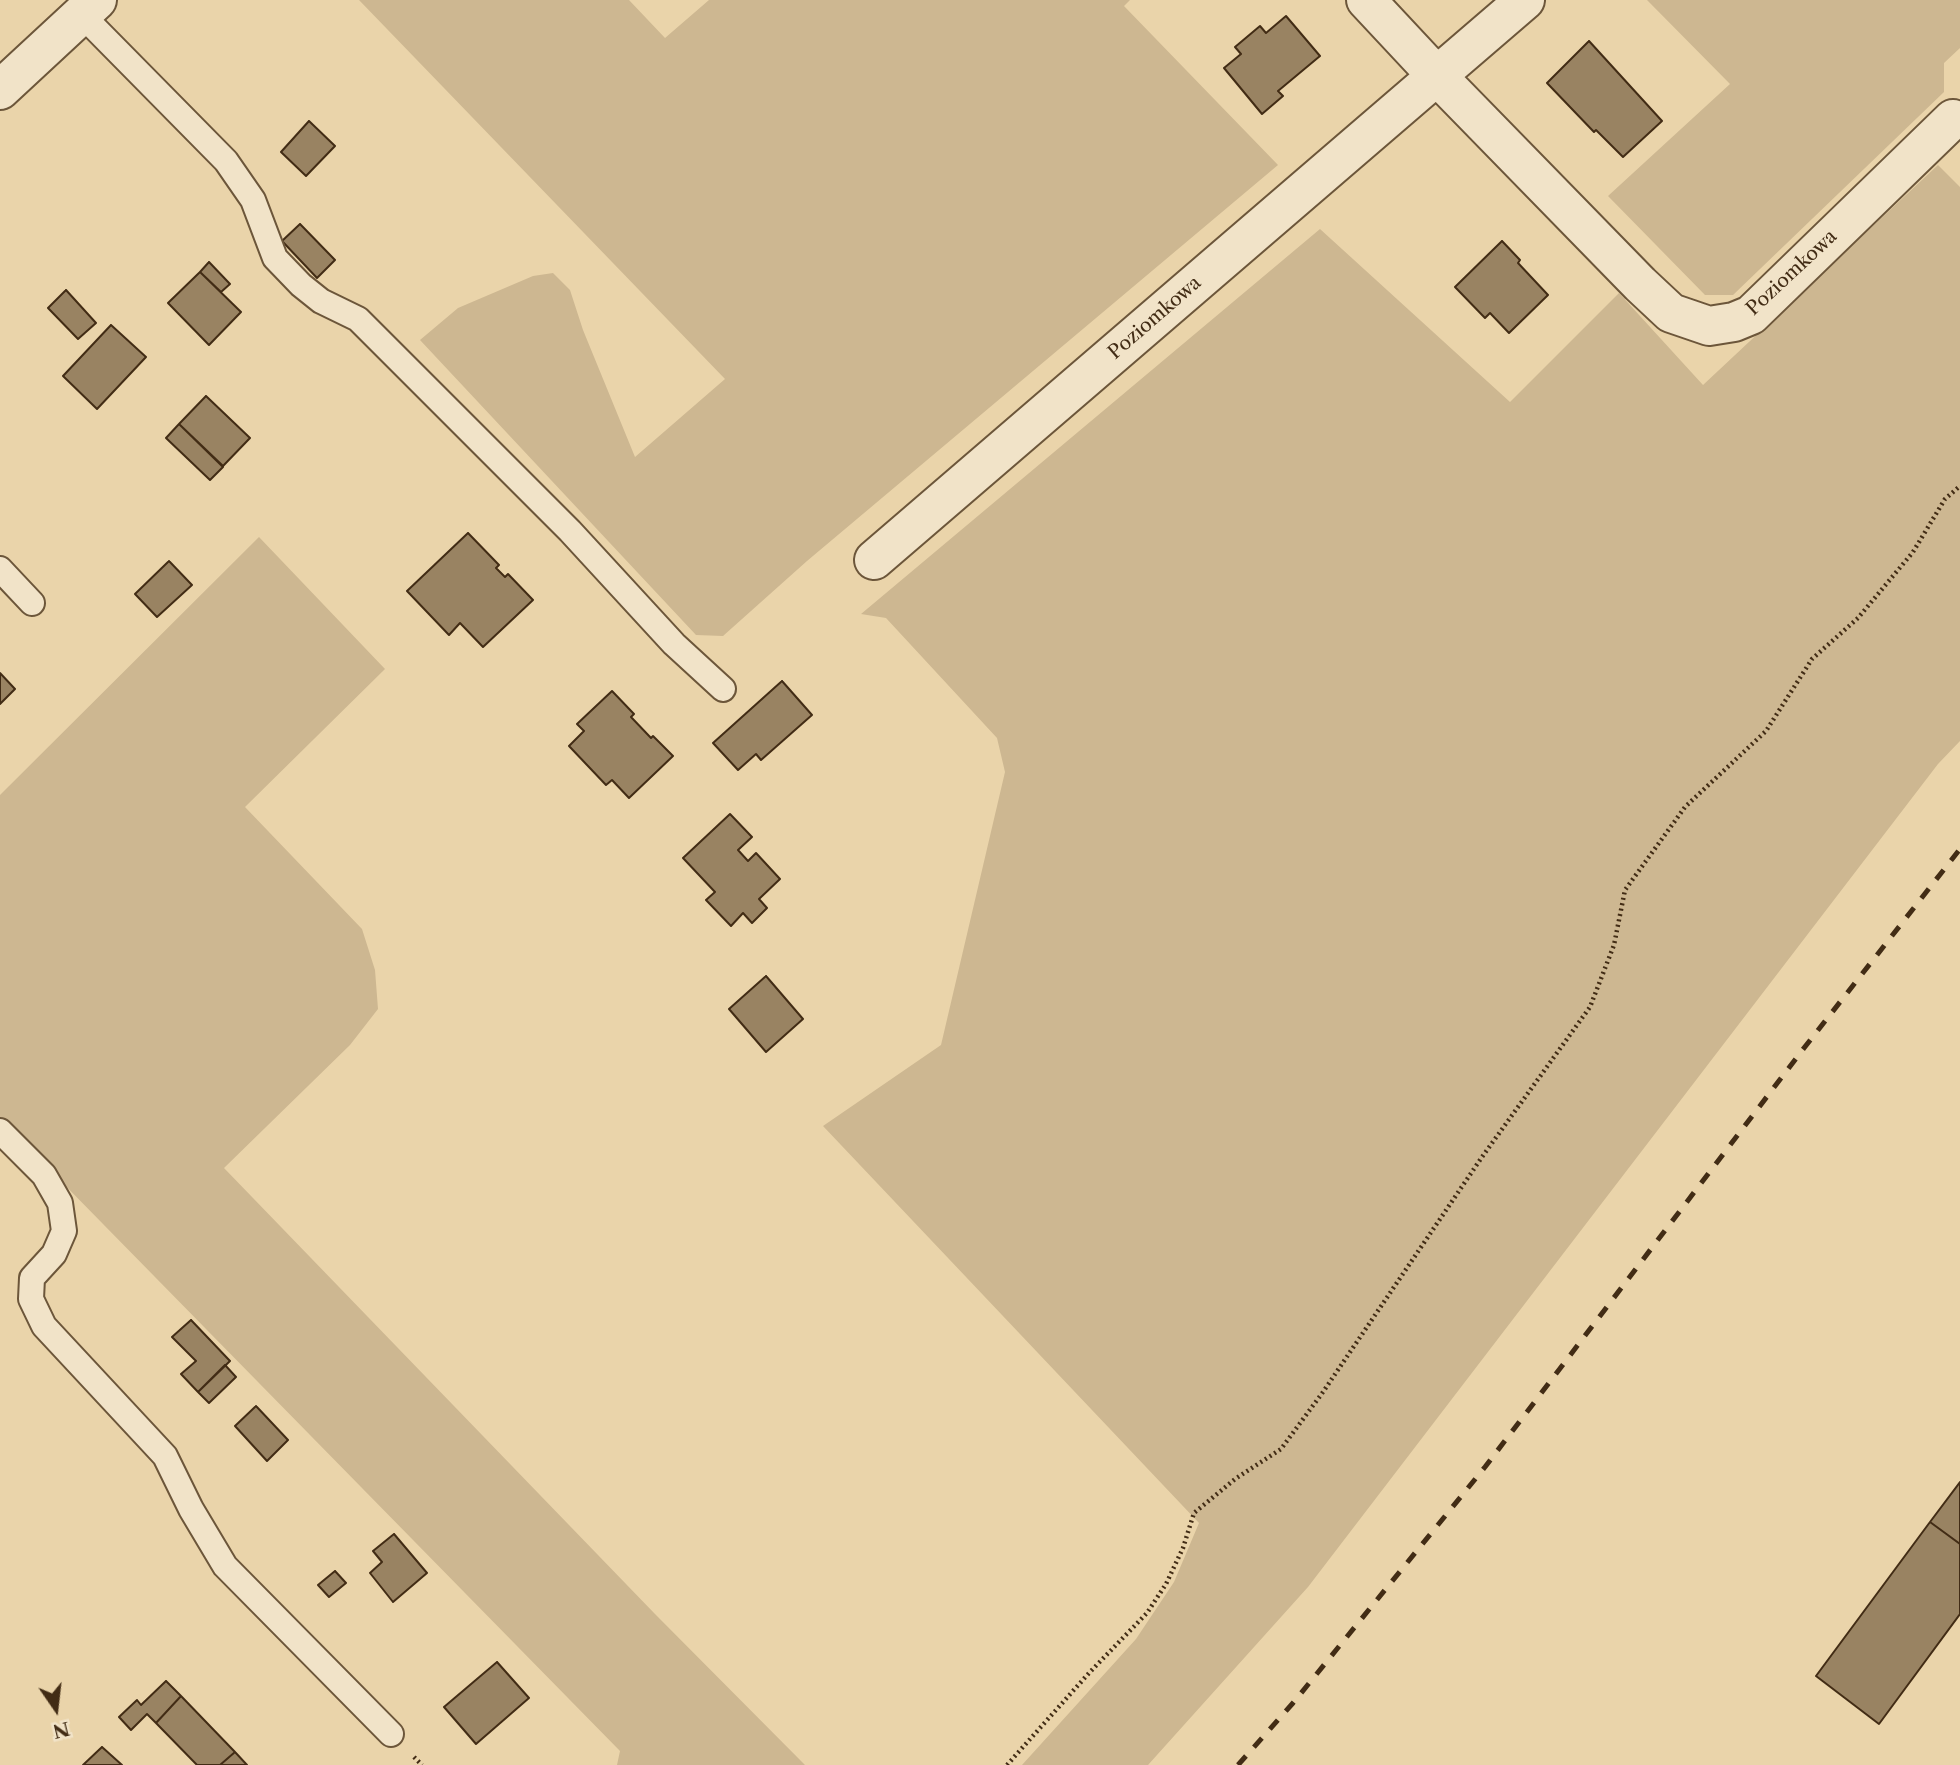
<!DOCTYPE html>
<html>
<head>
<meta charset="utf-8">
<style>
  body { margin:0 }
  #map { position:relative; width:1960px; height:1765px; overflow:hidden; background:#ead4aa; font-family:"Libre Caslon Text",serif }
  canvas { display:block }
  .north { position:absolute; left:21px; top:1674px; width:70px; height:70px; -webkit-text-stroke:5px #f1e3c8; paint-order:stroke; rotate:166deg; font-size:19px; font-weight:700; line-height:28px; text-align:center; color:#422c15 }
  .north::after { content:''; display:block; margin:auto; width:24px; height:32px; background:#422c15; clip-path:polygon(50% 0,100% 100%,50% 72%,0 100%) }
</style>
</head>
<body>
<div id="map">
<canvas width="1960" height="1765"></canvas>
<div class="north">N</div>
</div>
<script>
const ctx = document.querySelector('canvas').getContext('2d');
ctx.lineJoin = 'round';
function paint(path, color) {
  ctx.fillStyle = color;
  ctx.fill(path, 'evenodd');
}
function shape(rows) {
  const path = new Path2D();
  for (const r of rows) {
    path.moveTo(r[0], r[1]);
    for (let i = 2; i < r.length; i += 2) path.lineTo(r[i], r[i + 1]);
  }
  return path;
}
function trace(path, color, width, dash) {
  ctx.strokeStyle = color;
  ctx.lineWidth = width;
  ctx.lineCap = dash ? 'butt' : 'round';
  ctx.setLineDash(dash || []);
  ctx.stroke(path);
}
function label(font, color, halo, rows, align = 'center') {
  ctx.font = font + ' "Libre Caslon Text",serif';
  ctx.lineWidth = 5;
  ctx.setLineDash([]);
  ctx.textBaseline = 'middle';
  ctx.strokeStyle = halo;
  ctx.fillStyle = color;
  for (const [text, x, y, turn = 0] of rows) {
    ctx.save();
    ctx.translate(x, y);
    ctx.rotate((+turn || 0) * Math.PI / 180);
    ctx.textAlign = isNaN(turn) ? turn : align;
    if (halo) ctx.strokeText(text, 0, 0);
    ctx.fillText(text, 0, 0);
    ctx.restore();
  }
}
const green = shape([
  [359,0,629,0,665,38,709,0,1130,0,1124,6,1278,165,807,561,723,636,696,635,420,340,458,308,533,276,553,273,570,290,583,330,635,457,725,379],
  [1647,0,1960,0,1960,48,1944,63,1944,92,1733,295,1705,295,1608,196,1730,84],
  [1938,165,1960,187,1960,741,1938,764,1308,1587,1148,1765,1022,1765,1136,1639,1174,1582,1199,1523,823,1126,941,1045,1005,772,997,738,886,618,861,614,1320,229,1510,402,1619,293,1703,385],
  [259,537,385,669,245,807,362,929,375,970,378,1009,350,1045,224,1168,655,1614,805,1765,617,1765,620,1751,0,1119,0,795]
]);
const building = shape([
  [1286,16,1320,56,1278,91,1283,96,1262,114,1224,68,1241,54,1235,47,1260,26,1266,33,1286,16],
  [1589,41,1662,121,1623,157,1596,130,1594,132,1547,83,1589,41],
  [309,121,335,146,306,176,281,152,309,121],
  [300,224,335,260,317,278,282,241,300,224],
  [1502,241,1520,260,1518,263,1548,295,1509,333,1490,313,1485,318,1455,287,1502,241],
  [209,262,230,284,221,292,200,272,209,262],
  [200,272,241,312,209,345,168,303,200,272],
  [66,290,96,323,78,339,48,308,66,290],
  [111,325,146,357,97,409,63,376,111,325],
  [206,396,250,438,223,466,179,424,206,396],
  [179,424,223,467,210,480,166,438,179,424],
  [468,533,499,565,496,568,505,577,508,574,533,600,483,647,460,623,449,635,407,591,468,533],
  [169,561,192,585,157,617,135,594,169,561],
  [0,673,15,689,0,704,0,673],
  [782,681,812,715,761,760,756,754,738,770,713,743,782,681],
  [612,691,634,714,631,717,651,738,653,736,673,756,629,798,612,780,606,785,569,746,584,731,577,724,612,691],
  [730,814,752,837,738,850,748,861,756,853,780,879,759,899,767,908,752,923,743,913,731,926,706,900,715,892,683,858,730,814],
  [766,976,803,1019,766,1052,729,1009,766,976],
  [191,1320,230,1361,198,1392,181,1374,196,1361,172,1337,191,1320],
  [225,1365,236,1377,209,1403,198,1392,225,1365],
  [256,1406,288,1440,267,1461,235,1426,256,1406],
  [1960,1482,1960,1544,1930,1522,1960,1482],
  [1930,1522,1960,1544,1960,1614,1879,1724,1816,1676,1930,1522],
  [394,1534,427,1573,393,1602,370,1573,382,1562,373,1551,394,1534],
  [335,1571,346,1583,329,1597,318,1585,335,1571],
  [497,1662,529,1698,476,1744,444,1707,497,1662],
  [166,1681,181,1696,156,1723,147,1714,131,1730,119,1717,137,1700,141,1705,166,1681],
  [181,1696,235,1752,220,1765,197,1765,156,1723,181,1696],
  [102,1747,122,1765,83,1765,102,1747],
  [235,1752,247,1765,220,1765,235,1752]
]);
const path = shape([
  [414,1757,422,1765],
  [1007,1765,1089,1673,1147,1613,1166,1584,1183,1548,1194,1513,1235,1479,1281,1449,1323,1392,1482,1157,1590,1007,1614,945,1625,890,1685,807,1766,731,1812,659,1858,618,1913,552,1945,499,1960,486]
]);
const lane = shape([
  [81,14,226,161,253,200,275,258,301,285,321,301,358,319,570,531,674,644,723,689],
  [0,569,32,603],
  [0,1131,44,1175,60,1203,64,1231,54,1254,32,1278,31,1299,44,1326,165,1456,191,1509,225,1566,391,1734]
]);
const street = shape([
  [1366,0,1437,76,1640,284,1671,313,1709,326,1734,322,1751,315,1953,119],
  [0,90,97,0],
  [874,560,1525,0]
]);
const rail = shape([
  [1238,1765,1293,1703,1485,1467,1804,1048,1960,849]
]);
const streetNames = [
  ["Poziomkowa",1792,273,-43],
  ["Poziomkowa",1155,318,-41]
];
paint(green, '#cdb791');
paint(building, '#998362');
trace(building, '#422c15', 2);
trace(lane, '#6c563a', 28);
trace(street, '#6c563a', 42);
trace(path, '#422c15', 4.5, [2, 3.5]);
trace(lane, '#f1e3c8', 24);
trace(street, '#f1e3c8', 38);
trace(rail, '#422c15', 5, [12, 12]);
label('19px', '#422c15', '#f1e3c8', streetNames);
</script>
</body>
</html>
